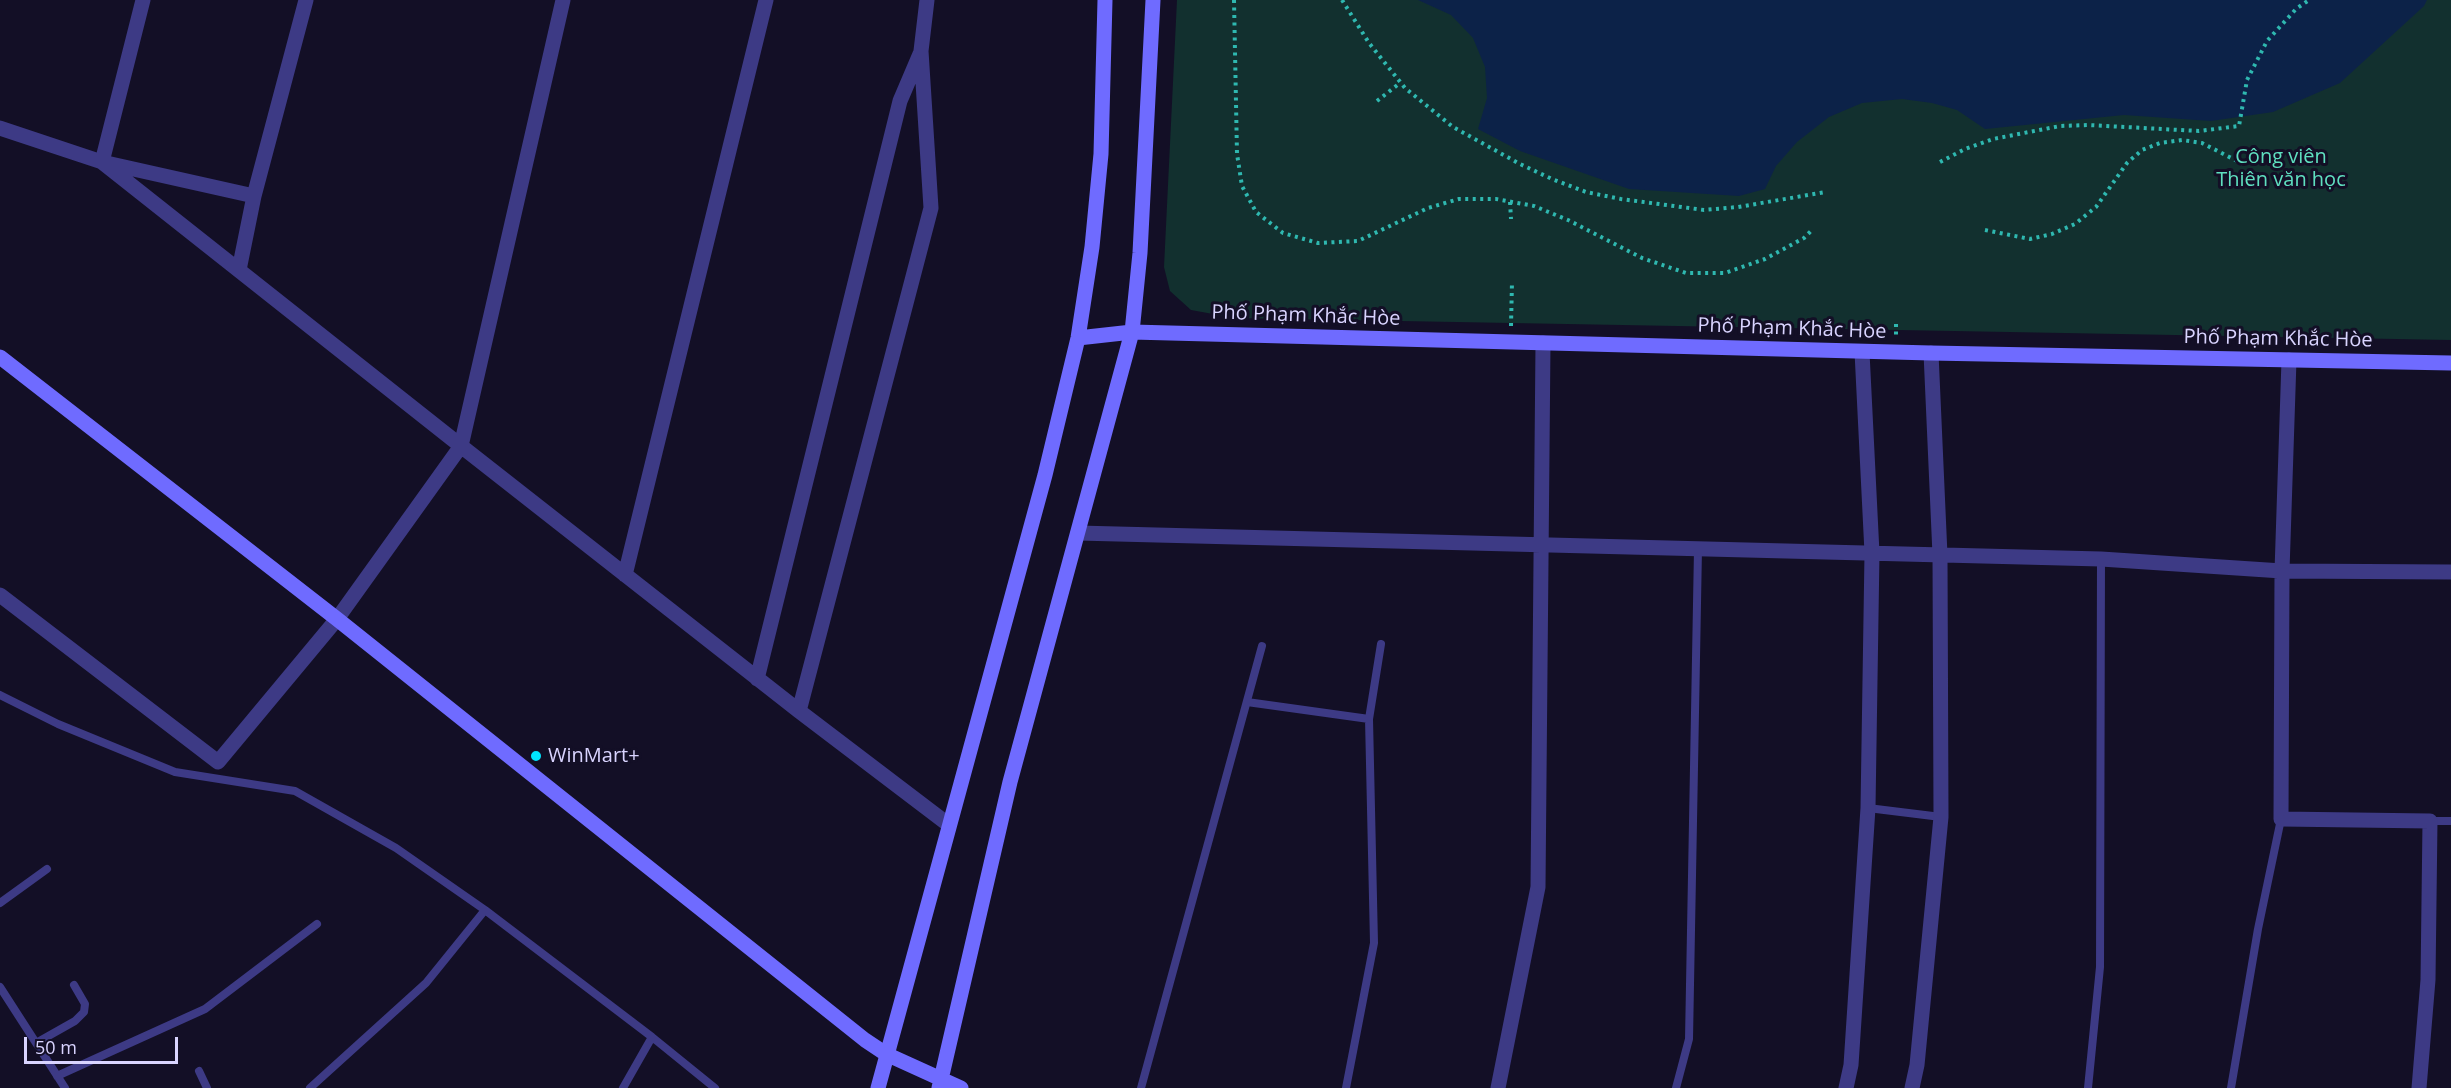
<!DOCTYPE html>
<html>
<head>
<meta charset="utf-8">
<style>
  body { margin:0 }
  #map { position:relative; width:2451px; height:1088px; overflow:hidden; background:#130f26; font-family:"Open Sans",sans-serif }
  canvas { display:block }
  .scale { position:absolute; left:24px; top:1037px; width:154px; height:27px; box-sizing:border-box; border:3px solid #d9d4ff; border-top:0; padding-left:8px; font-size:18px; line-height:21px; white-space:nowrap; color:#d9d4ff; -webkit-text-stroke:4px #130f26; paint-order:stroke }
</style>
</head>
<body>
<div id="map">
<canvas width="2451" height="1088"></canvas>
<div class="scale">50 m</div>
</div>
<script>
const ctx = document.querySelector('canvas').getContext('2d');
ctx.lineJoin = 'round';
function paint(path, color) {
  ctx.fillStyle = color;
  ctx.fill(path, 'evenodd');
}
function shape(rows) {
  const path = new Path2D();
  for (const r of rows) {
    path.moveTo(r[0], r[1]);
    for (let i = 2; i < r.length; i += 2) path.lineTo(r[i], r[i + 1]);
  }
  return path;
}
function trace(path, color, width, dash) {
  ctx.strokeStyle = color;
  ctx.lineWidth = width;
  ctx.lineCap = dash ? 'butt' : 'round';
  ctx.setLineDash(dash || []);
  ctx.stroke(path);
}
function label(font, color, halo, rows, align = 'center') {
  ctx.font = font + ' "Open Sans",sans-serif';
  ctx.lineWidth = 6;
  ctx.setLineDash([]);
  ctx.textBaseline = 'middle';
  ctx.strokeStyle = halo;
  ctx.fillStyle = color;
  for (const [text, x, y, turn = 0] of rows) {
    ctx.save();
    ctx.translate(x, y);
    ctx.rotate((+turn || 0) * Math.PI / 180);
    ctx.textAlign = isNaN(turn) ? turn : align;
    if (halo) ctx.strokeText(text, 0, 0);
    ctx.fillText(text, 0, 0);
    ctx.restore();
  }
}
const green = shape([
  [1177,0,2451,0,2451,340,1235,318,1191,310,1170,291,1164,267]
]);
const water = shape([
  [1418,0,2427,0,2424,6,2340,83,2273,112,2211,121,2124,115,1985,129,1957,110,1932,103,1902,99,1862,103,1829,117,1797,142,1776,166,1765,189,1739,196,1629,189,1520,151,1478,129,1487,98,1485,67,1473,38,1451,15]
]);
const path = shape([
  [1234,0,1237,154,1242,186,1256,212,1283,233,1318,243,1358,241,1428,208,1459,199,1496,199,1534,206,1568,220,1642,258,1686,273,1725,273,1765,259,1804,238,1812,230],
  [1342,0,1369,43,1405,88,1453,127,1520,164,1552,179,1586,192,1621,199,1704,210,1738,207,1826,192],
  [1377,101,1400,83],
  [1940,162,1965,149,1993,139,2060,126,2088,125,2199,131,2239,126,2247,80,2267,41,2296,9,2309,0],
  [1510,202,1511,219],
  [1985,230,2030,239,2052,234,2075,224,2096,207,2127,163,2142,150,2160,143,2182,140,2202,143,2243,164],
  [1896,324,1896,337],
  [1511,326,1512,282]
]);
const lane = shape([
  [0,695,58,724,175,772,295,791,396,848,485,910,652,1037,623,1088],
  [1247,702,1369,719,1381,644],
  [1868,808,1941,817],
  [2430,821,2451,821],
  [0,903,47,869],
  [0,987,65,1088],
  [652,1037,715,1088],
  [36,1043,75,1021,84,1012,85,1004,74,985],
  [199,1071,207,1088],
  [57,1076,205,1009,317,924],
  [310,1088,426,983,485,910],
  [1141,1088,1262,646],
  [1346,1088,1374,943,1369,719],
  [1676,1088,1689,1039,1698,549],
  [2088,1088,2100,967,2101,559],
  [2231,1088,2258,929,2281,819]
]);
const street = shape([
  [563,0,461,446,799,711,949,825],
  [0,128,102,162,254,196],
  [239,270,254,196,306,0],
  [2289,360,2282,571,2281,819,2430,821,2428,980,2419,1088],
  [1078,533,2101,559,2282,571,2451,572],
  [625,575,766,0],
  [0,595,218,762,337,619,461,446,102,162,143,0],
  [757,679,900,101,920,54],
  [799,711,931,208,921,51,927,0],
  [1498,1088,1538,887,1543,343],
  [1846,1088,1851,1065,1868,808,1872,553,1862,352],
  [1912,1088,1917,1065,1941,817,1940,555,1931,353]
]);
const secondary = shape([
  [1078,338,1132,332,1931,353,2451,363],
  [0,357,337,619,865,1040,886,1054,961,1088],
  [878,1088,1045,475,1078,338,1092,247,1101,154,1105,0],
  [939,1088,1010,782,1132,332,1140,253,1153,0]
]);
const markers = [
  [536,756,6,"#00e5ff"]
];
const parkNames = [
  ["Công viên",2281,157],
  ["Thiên văn học",2281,180]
];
const streetNames = [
  ["Phố Phạm Khắc Hòe",1306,316,2],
  ["Phố Phạm Khắc Hòe",1792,329,2],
  ["Phố Phạm Khắc Hòe",2278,339,1]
];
const poiNames = [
  ["WinMart+",548,756]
];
paint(green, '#12302f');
paint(water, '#0c2248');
trace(path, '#2fb8b0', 4, [3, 4.5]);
trace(lane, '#3d3a85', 8);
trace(street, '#3d3a85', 15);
trace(secondary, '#6f6bff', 15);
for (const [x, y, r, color] of markers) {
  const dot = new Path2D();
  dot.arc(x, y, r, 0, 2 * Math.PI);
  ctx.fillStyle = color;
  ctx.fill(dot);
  trace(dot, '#130f26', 2);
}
label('20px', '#5fe0c0', '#130f26', parkNames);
label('20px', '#d9d4ff', '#130f26', streetNames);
label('20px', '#d9d4ff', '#130f26', poiNames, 'left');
</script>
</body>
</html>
